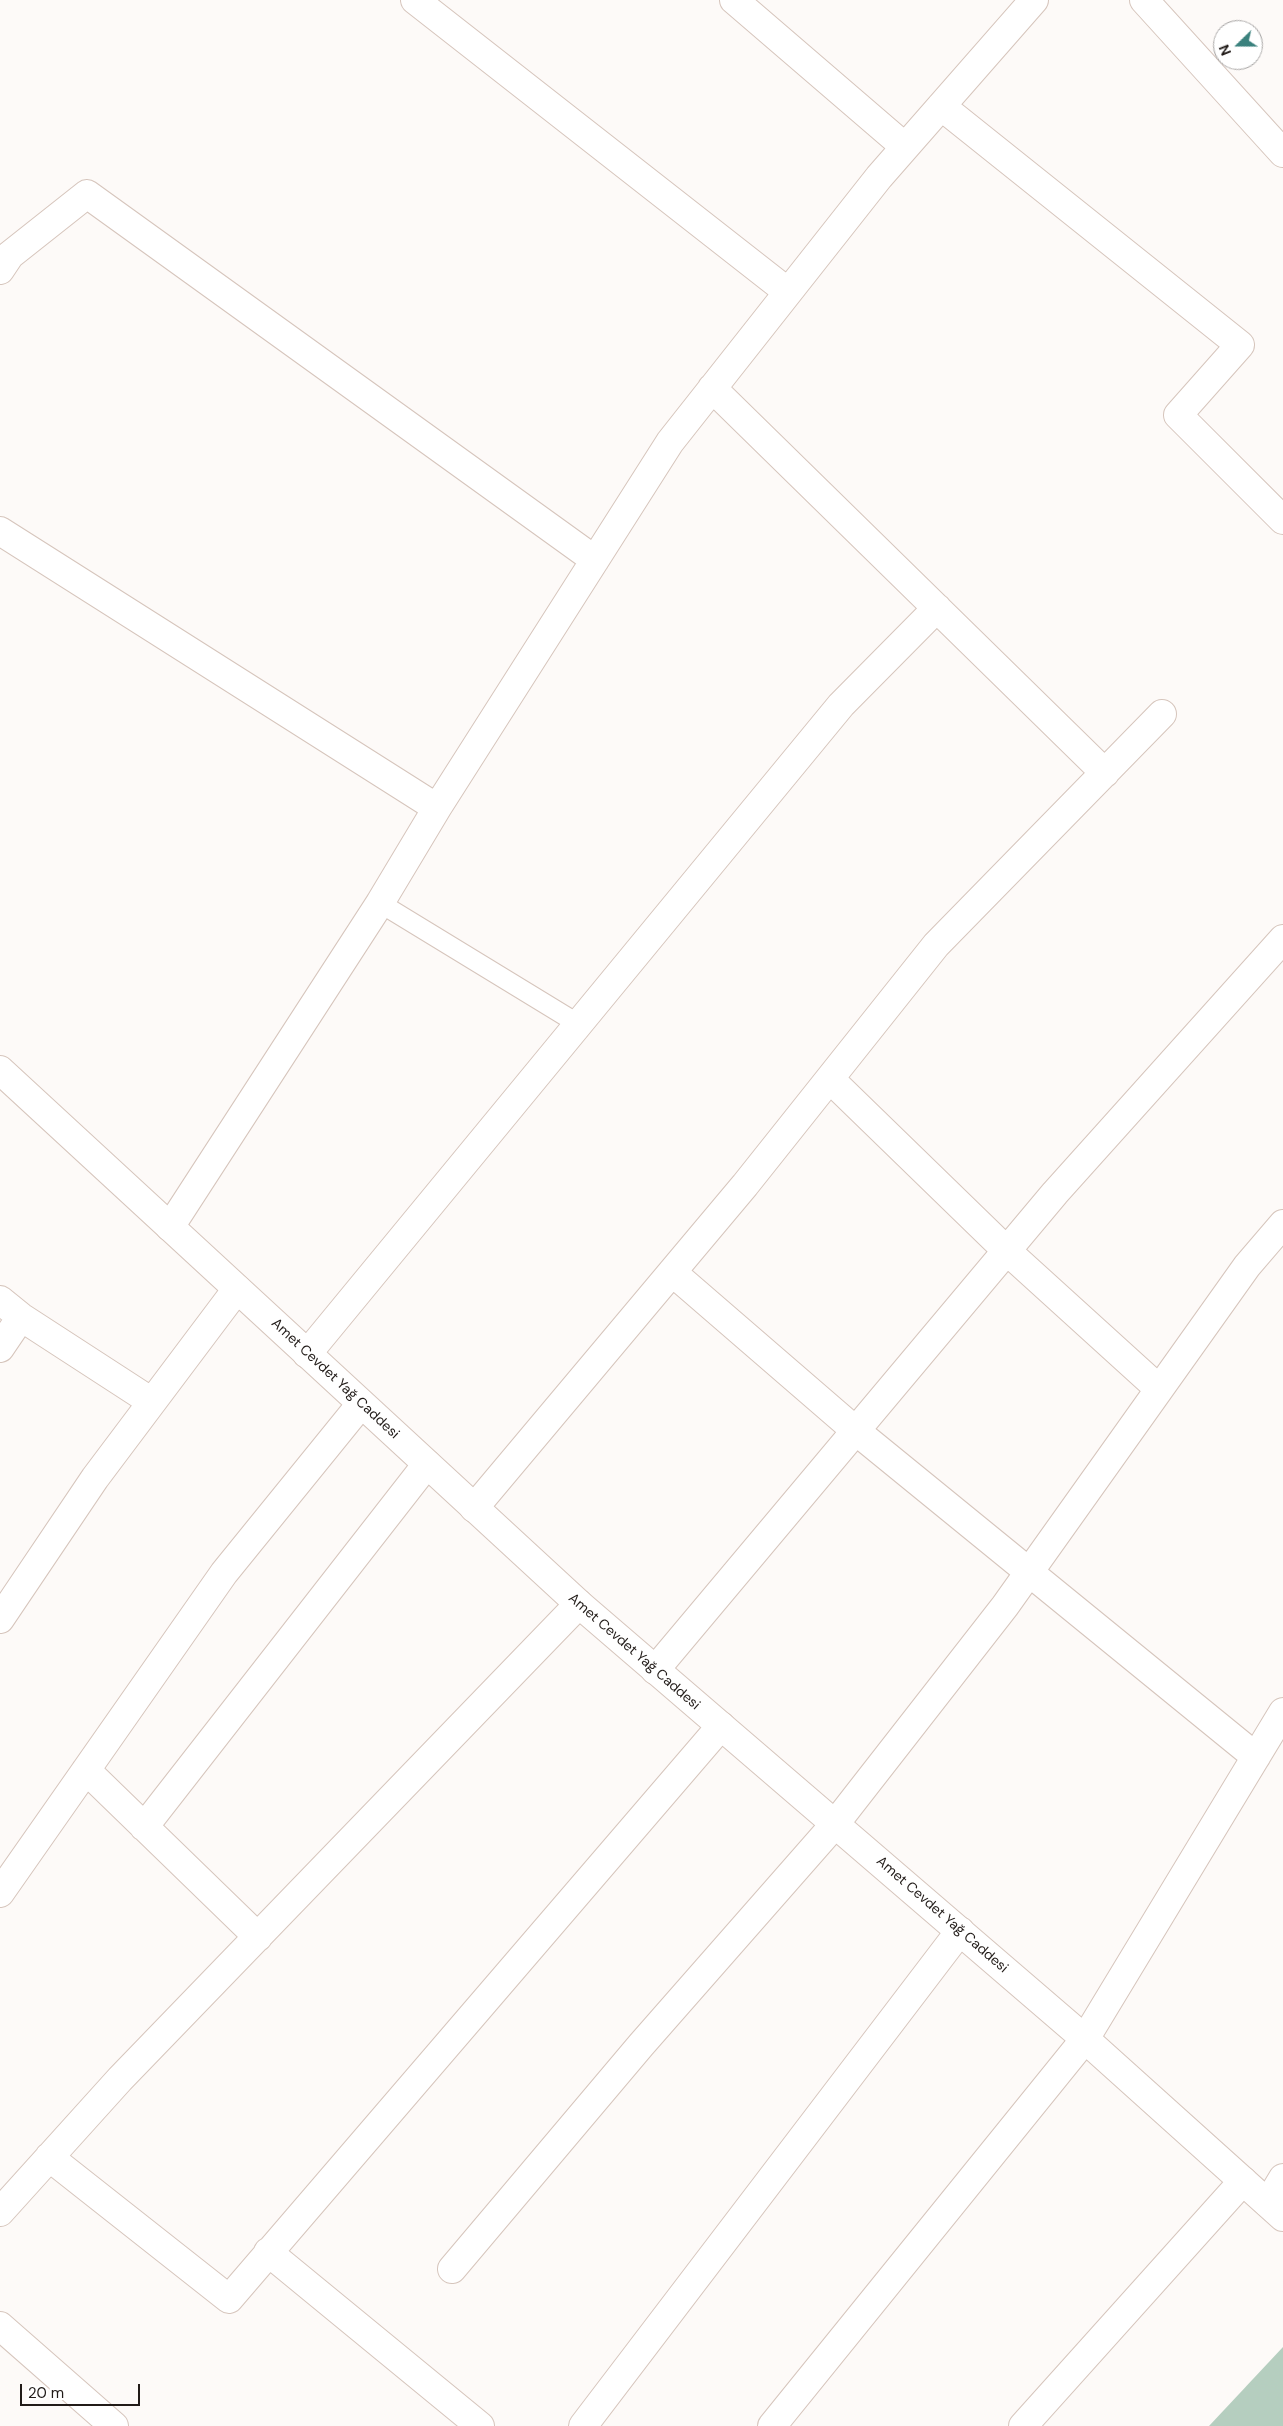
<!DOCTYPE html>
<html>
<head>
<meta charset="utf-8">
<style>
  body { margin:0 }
  #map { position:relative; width:1283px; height:2426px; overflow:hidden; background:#fdfaf8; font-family:"DM Sans",sans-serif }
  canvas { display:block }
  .north { position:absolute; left:1213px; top:20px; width:50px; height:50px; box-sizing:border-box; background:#fff; border:1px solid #a6a4a3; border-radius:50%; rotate:248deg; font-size:14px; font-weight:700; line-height:20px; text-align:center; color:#211b18 }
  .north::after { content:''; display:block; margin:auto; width:18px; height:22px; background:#3a817d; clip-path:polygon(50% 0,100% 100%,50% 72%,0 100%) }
  .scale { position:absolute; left:20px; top:2384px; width:120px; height:22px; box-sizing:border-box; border:2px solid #211b18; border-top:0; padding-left:6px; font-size:15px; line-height:18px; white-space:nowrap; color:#211b18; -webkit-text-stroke:4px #fff; paint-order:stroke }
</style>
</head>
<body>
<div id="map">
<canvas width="1283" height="2426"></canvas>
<div class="north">N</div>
<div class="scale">20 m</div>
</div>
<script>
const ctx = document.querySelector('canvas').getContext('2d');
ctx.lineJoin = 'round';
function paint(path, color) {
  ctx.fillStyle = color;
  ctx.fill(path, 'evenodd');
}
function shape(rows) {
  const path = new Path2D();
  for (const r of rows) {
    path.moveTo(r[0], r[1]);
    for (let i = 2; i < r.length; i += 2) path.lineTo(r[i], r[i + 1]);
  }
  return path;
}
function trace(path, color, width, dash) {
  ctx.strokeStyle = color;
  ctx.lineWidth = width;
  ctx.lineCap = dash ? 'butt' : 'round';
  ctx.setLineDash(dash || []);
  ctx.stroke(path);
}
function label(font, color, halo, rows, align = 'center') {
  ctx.font = font + ' "DM Sans",sans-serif';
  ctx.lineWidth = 5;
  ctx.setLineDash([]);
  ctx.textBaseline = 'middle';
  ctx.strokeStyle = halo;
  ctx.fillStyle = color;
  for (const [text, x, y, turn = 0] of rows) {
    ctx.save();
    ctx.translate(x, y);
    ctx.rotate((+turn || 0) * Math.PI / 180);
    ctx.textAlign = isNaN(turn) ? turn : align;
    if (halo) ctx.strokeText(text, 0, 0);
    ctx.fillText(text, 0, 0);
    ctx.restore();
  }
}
const green = shape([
  [1283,2347,1283,2426,1209,2426]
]);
const lane = shape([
  [380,903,580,1025]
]);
const street = shape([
  [415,0,788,292],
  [734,0,905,147],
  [1144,0,1283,153],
  [941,106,1240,345,1178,415,1283,520],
  [0,270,10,255,87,194,595,560],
  [712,388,1105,773],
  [0,531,437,808],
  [830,1079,1007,1251,1159,1389],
  [170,1227,380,903,437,808,670,442,879,177,1034,0],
  [672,1272,856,1431,1256,1757],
  [0,1300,21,1317,152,1402],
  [0,1348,21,1317],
  [307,1354,841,705,937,608],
  [474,1508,745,1185,936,945,1162,714],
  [0,1619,95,1478,237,1289],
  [655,1670,1055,1193,1283,939],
  [86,1770,258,1937],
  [144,1827,427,1464],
  [0,1893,224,1573,361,1404],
  [49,2157,229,2299,721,1726],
  [1268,2203,1283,2178],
  [0,2212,120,2079,579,1604],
  [268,2252,480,2426],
  [452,2269,641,2045,835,1824,1005,1606,1247,1266,1283,1224],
  [0,2326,114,2426],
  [583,2426,960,1931],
  [772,2426,1085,2039,1283,1712],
  [1023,2426,1243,2181]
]);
const secondary = shape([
  [0,1070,579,1604,1085,2039,1283,2217]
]);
const streetNames = [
  ["Amet Cevdet Yağ Caddesi",335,1379,43],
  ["Amet Cevdet Yağ Caddesi",634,1652,41],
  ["Amet Cevdet Yağ Caddesi",942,1915,41]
];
paint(green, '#b5cebf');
trace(lane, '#d6c5bc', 21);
trace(street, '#d6c5bc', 30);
trace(secondary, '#d6c5bc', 30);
trace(lane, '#fff', 19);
trace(street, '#fff', 28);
trace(secondary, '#fff', 28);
label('14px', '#211b18', '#fff', streetNames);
</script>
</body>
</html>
